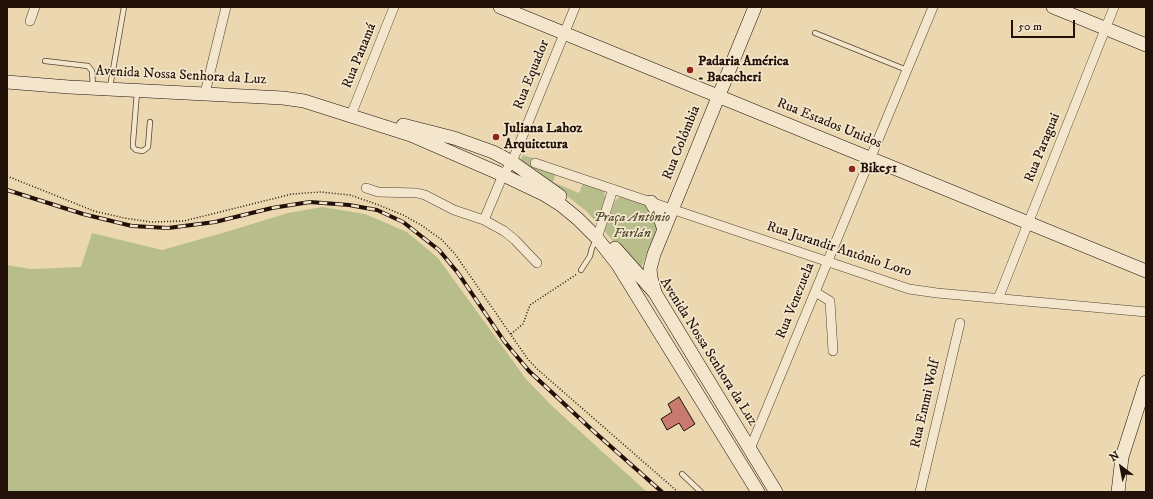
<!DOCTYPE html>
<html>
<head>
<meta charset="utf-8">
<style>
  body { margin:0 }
  #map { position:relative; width:1153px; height:499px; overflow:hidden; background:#ecd8b0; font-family:"IM FELL DW Pica",serif }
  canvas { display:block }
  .frame { position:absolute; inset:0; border:8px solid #221109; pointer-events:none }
  .north { position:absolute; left:1101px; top:447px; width:40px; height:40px; -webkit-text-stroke:3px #f3e6cc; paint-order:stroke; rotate:328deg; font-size:11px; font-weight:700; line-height:16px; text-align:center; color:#221109 }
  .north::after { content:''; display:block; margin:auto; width:14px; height:18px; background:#221109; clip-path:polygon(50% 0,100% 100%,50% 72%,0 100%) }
  .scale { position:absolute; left:1011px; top:20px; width:64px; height:18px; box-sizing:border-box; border:2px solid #221109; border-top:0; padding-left:5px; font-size:12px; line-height:14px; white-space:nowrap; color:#221109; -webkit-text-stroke:3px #f3e6cc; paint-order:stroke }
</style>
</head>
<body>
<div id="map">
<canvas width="1153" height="499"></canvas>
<div class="frame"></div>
<div class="north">N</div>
<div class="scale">50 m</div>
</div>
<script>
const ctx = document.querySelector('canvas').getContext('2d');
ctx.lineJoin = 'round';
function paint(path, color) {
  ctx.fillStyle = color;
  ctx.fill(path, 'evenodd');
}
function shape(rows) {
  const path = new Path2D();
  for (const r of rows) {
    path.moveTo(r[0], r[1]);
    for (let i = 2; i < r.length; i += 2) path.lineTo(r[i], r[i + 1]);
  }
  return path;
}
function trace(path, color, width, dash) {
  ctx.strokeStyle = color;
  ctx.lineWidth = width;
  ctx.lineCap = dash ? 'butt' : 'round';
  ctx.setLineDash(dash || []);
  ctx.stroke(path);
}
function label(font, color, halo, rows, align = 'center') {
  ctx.font = font + ' "IM FELL DW Pica",serif';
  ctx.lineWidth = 3.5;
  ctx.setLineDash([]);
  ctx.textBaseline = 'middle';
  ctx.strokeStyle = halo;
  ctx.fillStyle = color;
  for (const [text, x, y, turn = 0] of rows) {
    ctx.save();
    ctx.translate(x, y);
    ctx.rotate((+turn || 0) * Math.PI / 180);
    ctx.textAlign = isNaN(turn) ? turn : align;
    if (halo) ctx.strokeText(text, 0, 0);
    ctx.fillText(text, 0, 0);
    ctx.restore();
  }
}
const green = shape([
  [523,155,533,158,531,165,556,173,553,182,579,193,583,183,601,189,604,192,606,200,597,223,586,211,566,195,519,162],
  [623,196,643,203,649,207,653,213,657,229,640,271,604,231,615,201,618,198],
  [322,207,365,214,407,232,438,258,526,379,552,406,647,492,7,492,7,265,31,269,81,267,92,233,162,250,226,232,288,213]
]);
const building = shape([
  [679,397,695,424,684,431,679,423,667,430,661,419,672,412,668,404,679,397]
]);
const path = shape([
  [7,176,94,211,124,218,151,222,184,221,292,194,320,192,350,195,376,204,403,215,421,225,442,240,455,254,527,358,536,368,678,492],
  [511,334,523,324,530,305,577,274]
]);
const lane = shape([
  [815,33,907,70],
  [45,61,88,66,92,71,93,87],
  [110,87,124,7],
  [137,92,133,142,133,147,136,150,143,151,148,147,150,122],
  [581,270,590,256,592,248,596,240],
  [682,474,701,492]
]);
const street = shape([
  [30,21,35,7],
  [205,93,226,7],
  [351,115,394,7],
  [535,163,909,289,937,293,1146,312],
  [366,188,378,192,417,193,425,195,454,210,484,220,504,231,515,240,537,263],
  [484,220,503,175,512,162,575,7],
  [597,238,613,189],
  [815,292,830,301,833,351],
  [998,299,1114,7],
  [750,449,933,7],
  [920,492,960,323]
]);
const secondary = shape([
  [500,7,1146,271],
  [1053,7,1146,45],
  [7,82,69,87,283,98,304,101,411,135,503,175,545,195,561,205,578,219,597,238,618,265,758,492],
  [403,125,454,138,493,152,512,162,560,196],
  [651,202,659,215,664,230],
  [615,248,655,293,776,492],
  [655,292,651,278,650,269,654,254,755,7],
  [1118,492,1122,457,1146,382]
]);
const rail = shape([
  [7,190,83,214,132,226,168,228,215,222,272,208,310,202,349,205,377,210,403,222,439,250,458,273,504,341,529,371,591,429,662,492]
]);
const markers = [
  [690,70,4,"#8f2418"],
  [496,137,4,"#8f2418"],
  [852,169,4,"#8f2418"]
];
const streetNames = [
  ["Rua Panamá",360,56,-68],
  ["Rua Equador",532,75,-68],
  ["Avenida Nossa Senhora da Luz",181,76,3],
  ["Rua Estados Unidos",829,124,22],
  ["Rua Colômbia",682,143,-68],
  ["Rua Paraguai",1043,148,-68],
  ["Rua Jurandir Antônio Loro",839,250,18],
  ["Rua Venezuela",796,301,-68],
  ["Avenida Nossa Senhora da Luz",708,352,58],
  ["Rua Emmi Wolf",926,404,-77]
];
const poiNames = [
  ["Padaria América",698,62],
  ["- Bacacheri",698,78],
  ["Juliana Lahoz",504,129],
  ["Arquitetura",504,145],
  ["Bike51",860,169]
];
const parkNames = [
  ["Praça Antônio",632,218],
  ["Furlán",632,234]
];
paint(green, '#b8be8b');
paint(building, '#c87a6f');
trace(building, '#221109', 1);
trace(lane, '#544333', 6);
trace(street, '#544333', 10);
trace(secondary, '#221109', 14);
trace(path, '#221109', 1.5, [1, 2]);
trace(lane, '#f3e6cc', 4.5);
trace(street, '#f3e6cc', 9);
trace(secondary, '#f3e6cc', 13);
trace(rail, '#221109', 4);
trace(rail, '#f3e6cc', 2.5, [8]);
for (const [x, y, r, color] of markers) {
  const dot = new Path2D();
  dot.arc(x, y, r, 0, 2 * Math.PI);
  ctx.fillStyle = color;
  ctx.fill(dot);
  trace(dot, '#f3e6cc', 1.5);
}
label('14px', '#221109', '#f3e6cc', streetNames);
label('bold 14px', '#221109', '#f3e6cc', poiNames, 'left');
label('italic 14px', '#564e36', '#f3e6cc', parkNames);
</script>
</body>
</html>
